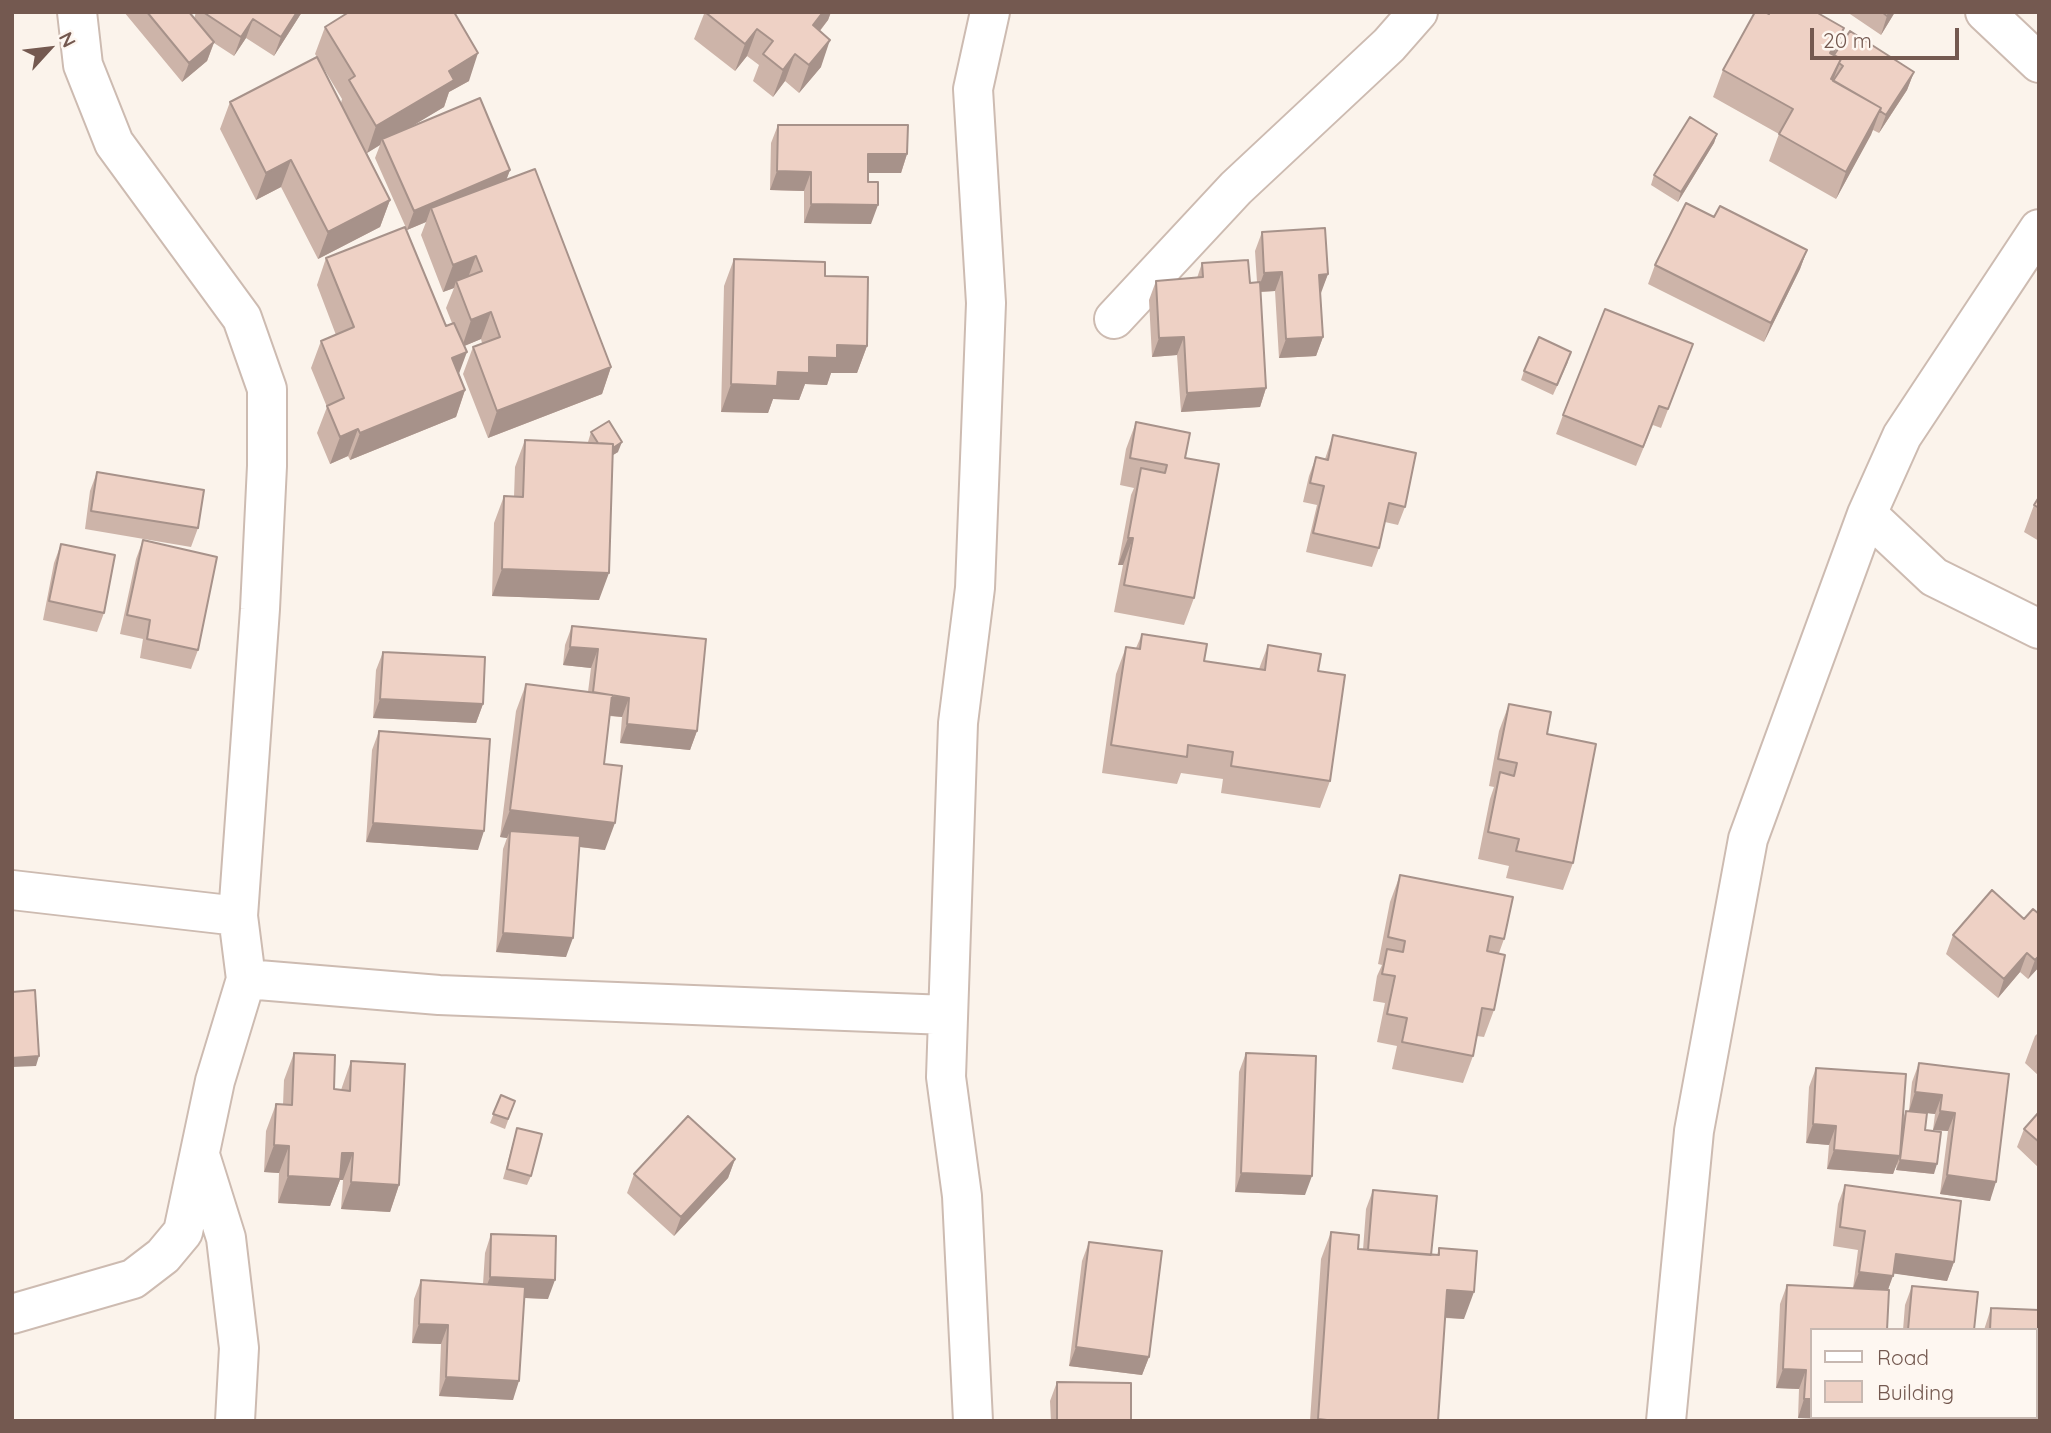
<!DOCTYPE html>
<html>
<head>
<meta charset="utf-8">
<style>
  body { margin:0 }
  #map { position:relative; width:2051px; height:1433px; overflow:hidden; background:#fbf3eb; font-family:Quicksand,sans-serif }
  canvas { display:block }
  .frame { position:absolute; inset:0; border:14px solid #745950; pointer-events:none }
  .legend { position:absolute; left:1810px; top:1328px; width:228px; height:91px; box-sizing:border-box; background:#fef7f1; border:2px solid #c7b8b1; margin:0; padding:9px 12px; list-style:none; font-size:21px; color:#745950 }
  .legend li { display:flex; align-items:center; gap:14px; height:35px }
  .legend b { width:35px; border:2px solid #c7b8b1 }
  .north { position:absolute; left:14px; top:14px; width:70px; height:70px; -webkit-text-stroke:5px #fef7f1; paint-order:stroke; rotate:63deg; font-size:19px; font-weight:700; line-height:28px; text-align:center; color:#745950 }
  .north::after { content:''; display:block; margin:auto; width:24px; height:32px; background:#745950; clip-path:polygon(50% 0,100% 100%,50% 72%,0 100%) }
  .scale { position:absolute; left:1810px; top:28px; width:149px; height:32px; box-sizing:border-box; border:4px solid #745950; border-top:0; padding-left:9px; font-size:21px; line-height:24px; white-space:nowrap; color:#745950; -webkit-text-stroke:5px #fef7f1; paint-order:stroke }
</style>
</head>
<body>
<div id="map">
<canvas width="2051" height="1433"></canvas>
<div class="frame"></div>
<ul class="legend">
<li><b style="height:9px;background:#fff"></b>Road</li>
<li><b style="height:19px;background:#eed1c5"></b>Building</li>
</ul>
<div class="north">N</div>
<div class="scale">20 m</div>
</div>
<script>
const ctx = document.querySelector('canvas').getContext('2d');
ctx.lineJoin = 'round';
function shape(rows) {
  const path = new Path2D();
  for (const r of rows) {
    path.moveTo(r[0], r[1]);
    for (let i = 2; i < r.length; i += 2) path.lineTo(r[i], r[i + 1]);
  }
  return path;
}
function trace(path, color, width, dash) {
  ctx.strokeStyle = color;
  ctx.lineWidth = width;
  ctx.lineCap = dash ? 'butt' : 'round';
  ctx.setLineDash(dash || []);
  ctx.stroke(path);
}
function paint(path, color) {
  ctx.fillStyle = color;
  ctx.fill(path, 'evenodd');
}
const street = shape([
  [1985,12,2039,63],
  [1114,319,1236,188,1389,45,1418,12],
  [1867,514,1934,577,2039,629],
  [12,890,238,916],
  [246,979,439,995,947,1015],
  [200,1155,226,1238,239,1348,235,1421],
  [12,1314,133,1279,163,1256,183,1232,215,1081,246,979,238,916,260,609,267,466,267,389,242,318,114,143,83,65,77,12],
  [973,1421,962,1196,946,1077,958,723,975,588,986,303,973,89,990,12],
  [1666,1421,1694,1131,1748,839,1867,514,1902,436,2039,229]
]);
const wall = shape([
  [124,12,189,12,194,19,196,12,302,12,274,56,246,38,234,56,214,43,207,61,182,82],
  [701,12,831,12,828,20,820,31,821,67,799,93,785,81,773,97,753,81,759,65,747,56,735,71,694,39,704,14],
  [1847,12,1895,12,1881,35],
  [1769,14,1844,28,1834,55,1914,72,1907,90,1879,133,1873,130,1836,199,1769,161,1779,134,1713,97,1723,70],
  [325,27,469,81,449,92,444,107,410,127,510,170,506,180,611,367,602,394,488,438,463,374,473,347,482,343,481,339,464,346,459,373,465,390,456,417,350,460,348,456,330,464,317,433,327,407,311,368,321,341,336,335,317,285,326,258,446,326,452,323,446,308,454,288,443,292,421,235,426,222,407,230,375,158,380,145,367,153,390,200,380,227,318,259,281,187,256,200,220,129,230,102,317,57,315,54],
  [318,59,342,99,341,103],
  [778,125,907,154,901,173,868,173,871,224,804,223,804,191,770,190,771,143],
  [1717,134,1714,143,1678,202,1651,185,1654,175],
  [1714,217,1807,250,1800,269,1764,342,1648,284,1655,265],
  [1262,232,1328,274,1320,293,1323,337,1316,356,1279,358,1275,291,1260,292,1266,388,1260,407,1181,412,1177,355,1152,357,1149,300,1156,281,1197,278,1202,263,1250,283,1257,282,1255,251],
  [734,259,825,276,867,346,857,373,831,373,827,385,805,384,799,400,773,399,768,413,721,412,724,286],
  [1693,344,1661,428,1653,425,1636,466,1556,434,1563,415],
  [1568,362,1553,395,1521,380,1524,371],
  [1136,422,1185,458,1194,598,1184,625,1114,612,1123,565,1118,565,1131,495,1134,488,1120,485,1126,449],
  [591,432,618,452,613,455,599,600,492,596,494,523,504,496,514,497,515,467,525,440,588,443,588,442],
  [1333,435,1405,507,1398,525,1385,522,1379,548,1372,567,1306,552,1317,505,1303,502,1309,476,1316,457,1325,459],
  [97,472,198,528,191,547,85,529,90,491],
  [2039,497,2039,541,2024,532,2034,505],
  [143,540,198,650,191,669,140,658,143,639,120,634,136,559],
  [61,544,104,613,97,632,43,620,54,563],
  [572,626,697,731,690,750,620,743,622,717,609,716,604,764,605,850,579,847,566,957,496,952,503,849,507,838,500,837,516,711,526,684,588,692,591,668,563,665,565,645],
  [1142,634,1204,661,1259,669,1268,645,1318,671,1330,781,1320,808,1221,793,1223,779,1181,773,1177,784,1102,773,1116,674,1126,647,1136,648],
  [383,652,483,704,476,723,373,718,376,670],
  [1509,704,1547,734,1573,863,1563,890,1506,878,1509,866,1478,859,1490,799,1494,787,1489,786,1499,731],
  [379,731,478,850,366,842,372,750],
  [1400,875,1504,939,1499,953,1494,1010,1484,1037,1477,1036,1473,1056,1463,1083,1392,1069,1397,1046,1377,1042,1385,1003,1373,1001,1377,976,1382,965,1378,964,1390,902],
  [2024,919,2039,967,2028,979,2020,972,1998,998,1946,954,1953,935],
  [2039,1032,2039,1076,2025,1063,2035,1036],
  [294,1053,334,1089,341,1090,351,1061,399,1185,390,1212,341,1209,343,1180,340,1180,330,1206,278,1203,279,1173,264,1172,266,1131,276,1104,283,1105,284,1080],
  [1246,1053,1305,1195,1235,1192,1239,1072],
  [1919,1063,2009,1074,1990,1201,1940,1194,1948,1131,1933,1130,1935,1114,1927,1113,1925,1130,1934,1174,1896,1170,1897,1163,1893,1174,1827,1169,1829,1145,1806,1143,1809,1087,1816,1068,1902,1121,1906,1111,1909,1111,1912,1082],
  [501,1095,515,1101,505,1129,490,1123],
  [2039,1112,2039,1168,2017,1147,2024,1129],
  [517,1128,531,1176,527,1185,503,1179],
  [735,1159,728,1178,674,1236,627,1193,634,1174],
  [1845,1185,1954,1262,1947,1281,1893,1273,1888,1290,1811,1417,1964,1417,1963,1421,1833,1421,1834,1419,1798,1418,1799,1389,1776,1388,1780,1304,1787,1285,1853,1288,1858,1250,1833,1246,1838,1204],
  [1373,1190,1431,1255,1437,1255,1439,1248,1464,1319,1445,1318,1438,1421,1310,1421,1321,1259,1331,1232,1358,1249,1363,1250,1366,1209],
  [491,1234,548,1299,524,1298,513,1400,439,1396,441,1344,412,1343,414,1299,421,1280,483,1284,485,1253],
  [1089,1242,1149,1357,1142,1375,1069,1366,1082,1261],
  [1912,1286,1974,1330,1903,1330,1905,1305],
  [1991,1308,2039,1310,2039,1421,1981,1421,1981,1417,2035,1417,2035,1330,1984,1330],
  [1057,1382,1131,1421,1051,1421,1050,1401]
]);
const shadedWall = shape([
  [297,12,302,12,274,56,281,37],
  [823,12,831,12,828,20,803,52,813,25],
  [1890,12,1895,12,1881,35,1887,16],
  [253,19,246,38,234,56,241,37],
  [1844,28,1834,55,1821,80,1830,53],
  [757,29,747,56,735,71,745,44],
  [830,40,821,67,799,93,809,65],
  [214,42,207,61,182,82,189,63],
  [478,53,469,81,449,92,444,107,384,143,382,139,380,145,367,153,376,126,449,71],
  [795,54,785,81,773,97,783,70],
  [1841,59,1831,86,1831,79],
  [1914,72,1907,90,1879,133,1886,115],
  [1881,108,1871,135,1836,199,1846,172],
  [1717,134,1714,143,1678,202,1681,192],
  [868,154,907,154,901,173,861,173],
  [291,160,281,187,256,200,266,173],
  [510,170,503,189,431,208,426,222,407,230,414,211],
  [777,171,811,172,804,191,770,190],
  [390,200,380,227,318,259,328,232],
  [811,204,878,205,871,224,804,223],
  [1807,250,1800,269,1764,342,1771,323],
  [476,256,466,283,456,281,454,288,443,292,453,265],
  [1282,272,1275,291,1257,292,1264,273],
  [1328,274,1321,293,1312,294,1319,275],
  [491,312,481,339,462,347,471,320],
  [1184,337,1177,355,1152,357,1159,338],
  [1323,337,1316,356,1279,358,1286,339],
  [837,345,867,346,857,373,831,373,827,385,805,384,799,400,773,399,768,413,721,412,731,384,778,372,809,357],
  [467,352,457,379,452,358],
  [611,367,602,394,488,438,497,411],
  [1266,388,1260,407,1181,412,1187,393],
  [465,390,456,417,350,460,360,433],
  [358,429,348,456,330,464,340,437],
  [622,442,618,452,600,463,604,453],
  [1128,538,1133,538,1123,565,1118,565],
  [502,569,609,573,599,600,492,596],
  [570,647,598,649,591,668,563,665],
  [593,694,629,698,622,717,586,713],
  [380,699,483,704,476,723,373,718],
  [627,724,697,731,690,750,620,743],
  [510,810,615,823,605,850,509,838,510,831,507,838,500,837],
  [373,823,484,831,478,850,366,842],
  [503,933,573,938,566,957,496,952],
  [2027,953,2020,972,1998,998,2004,979],
  [2039,956,2039,967,2028,979,2035,960],
  [39,1056,36,1066,12,1067,12,1058],
  [1915,1092,1942,1095,1935,1114,1909,1111],
  [1940,1111,1955,1113,1948,1131,1933,1130],
  [1813,1124,1836,1126,1829,1145,1806,1143],
  [274,1145,289,1146,279,1173,264,1172],
  [1834,1150,1900,1156,1893,1174,1827,1169],
  [342,1153,353,1153,343,1180,340,1180,330,1206,278,1203,288,1176],
  [735,1159,728,1178,674,1236,681,1217],
  [1900,1160,1937,1164,1934,1174,1896,1170],
  [1241,1173,1312,1176,1305,1195,1235,1192],
  [1947,1175,1996,1182,1990,1201,1940,1194],
  [351,1182,399,1185,390,1212,341,1209],
  [1896,1254,1954,1262,1947,1281,1890,1273],
  [1859,1272,1893,1276,1886,1295,1852,1291],
  [490,1277,555,1280,548,1299,483,1296],
  [1447,1290,1474,1292,1464,1319,1437,1317],
  [419,1324,448,1325,441,1344,412,1343],
  [1076,1347,1149,1357,1142,1375,1069,1366],
  [1783,1369,1806,1370,1799,1389,1776,1388],
  [446,1377,519,1381,513,1400,439,1396],
  [1804,1399,1811,1399,1811,1417,1834,1417,1834,1419,1798,1418],
  [2035,1413,2039,1413,2039,1421,2016,1417,2035,1417],
  [1896,1417,1964,1417,1963,1421,1903,1421,1895,1420],
  [1985,1417,2016,1417,2015,1421,1984,1421]
]);
const building = shape([
  [147,12,189,12,214,42,189,63,147,12],
  [203,12,297,12,281,37,253,19,241,37,203,12],
  [349,12,454,12,478,53,449,71,454,80,376,126,349,80,355,76,325,27,349,12],
  [705,12,823,12,813,25,830,40,809,65,795,54,783,70,763,54,773,41,757,29,745,44,705,12],
  [1755,12,1765,12,1769,14,1770,12,1816,12,1844,28,1830,53,1841,59,1831,79,1881,108,1846,172,1779,134,1793,109,1723,70,1755,12],
  [1882,12,1890,12,1887,16,1882,12],
  [1850,31,1914,72,1886,115,1880,111,1881,108,1833,81,1843,66,1839,63,1841,59,1834,55,1850,31],
  [317,57,390,200,328,232,291,160,266,173,230,102,317,57],
  [480,98,510,170,414,211,382,139,480,98],
  [1690,117,1717,134,1681,192,1654,175,1690,117],
  [778,125,908,125,907,154,868,154,868,182,878,182,878,205,811,204,811,172,777,171,778,125],
  [535,169,611,367,497,411,473,347,500,337,491,312,471,320,456,281,482,271,476,256,453,265,431,208,535,169],
  [1686,203,1714,217,1720,206,1807,250,1771,323,1655,265,1686,203],
  [405,227,446,326,454,323,467,352,452,358,465,390,360,433,358,429,340,437,327,406,344,398,321,341,354,327,326,258,405,227],
  [1325,228,1328,274,1319,275,1323,337,1286,339,1282,272,1264,273,1262,232,1325,228],
  [734,259,825,262,825,276,868,277,867,346,837,345,837,358,809,357,809,373,778,372,777,386,731,384,734,259],
  [1248,260,1250,283,1260,282,1266,388,1187,393,1184,337,1159,338,1156,281,1203,277,1202,263,1248,260],
  [1605,309,1693,344,1668,409,1659,406,1643,447,1563,415,1605,309],
  [1539,337,1571,352,1557,385,1524,371,1539,337],
  [609,421,622,442,613,448,613,444,598,443,591,432,609,421],
  [1136,422,1190,433,1185,458,1219,464,1194,598,1124,585,1133,538,1128,538,1141,468,1165,473,1167,465,1130,458,1136,422],
  [1333,435,1416,453,1405,507,1389,503,1379,548,1313,533,1324,486,1310,483,1316,457,1328,460,1333,435],
  [525,440,613,444,609,573,502,569,504,496,523,497,525,440],
  [97,472,204,490,198,528,91,511,97,472],
  [2039,497,2039,508,2034,505,2039,497],
  [143,540,217,557,198,650,147,639,150,620,127,615,143,540],
  [61,544,115,555,104,613,49,601,61,544],
  [572,626,706,639,697,731,627,724,629,698,593,692,598,649,570,647,572,626],
  [1142,634,1207,644,1204,661,1265,670,1268,645,1321,654,1318,671,1345,675,1330,781,1231,766,1233,752,1188,745,1187,757,1111,745,1126,647,1140,649,1142,634],
  [383,652,485,657,483,704,380,699,383,652],
  [526,684,612,695,604,764,622,766,615,823,510,810,526,684],
  [1509,704,1551,712,1547,734,1596,744,1573,863,1516,851,1519,839,1488,832,1500,772,1514,776,1517,763,1498,759,1509,704],
  [379,731,490,739,484,831,373,823,379,731],
  [510,831,580,836,573,938,503,933,510,831],
  [1400,875,1513,897,1504,939,1490,936,1487,951,1505,955,1494,1010,1482,1008,1473,1056,1402,1042,1407,1018,1387,1014,1395,976,1382,974,1387,949,1403,952,1405,941,1388,937,1400,875],
  [1992,890,2024,919,2033,909,2039,914,2039,956,2035,960,2027,953,2004,979,1953,935,1992,890],
  [35,990,39,1056,12,1058,12,992,35,990],
  [294,1053,335,1055,334,1089,350,1091,351,1061,405,1064,399,1185,351,1182,353,1153,342,1153,340,1179,288,1176,289,1146,274,1145,276,1104,292,1105,294,1053],
  [1246,1053,1316,1056,1312,1176,1241,1173,1246,1053],
  [1919,1063,2009,1074,1996,1182,1947,1175,1955,1113,1940,1111,1942,1095,1915,1092,1919,1063],
  [1816,1068,1906,1074,1900,1156,1834,1150,1836,1126,1813,1124,1816,1068],
  [501,1095,515,1101,508,1119,493,1114,501,1095],
  [1906,1111,1927,1113,1925,1130,1941,1132,1937,1164,1900,1160,1906,1111],
  [2039,1112,2039,1142,2024,1129,2039,1112],
  [688,1116,735,1159,681,1217,634,1174,688,1116],
  [517,1128,542,1134,531,1176,507,1169,517,1128],
  [1845,1185,1961,1201,1954,1262,1896,1254,1893,1276,1859,1272,1865,1231,1840,1227,1845,1185],
  [1373,1190,1437,1196,1431,1255,1368,1250,1373,1190],
  [1331,1232,1359,1235,1358,1249,1439,1255,1439,1248,1477,1251,1474,1292,1447,1290,1438,1421,1336,1421,1318,1419,1331,1232],
  [491,1234,556,1236,555,1280,490,1277,491,1234],
  [1089,1242,1162,1251,1149,1357,1076,1347,1089,1242],
  [421,1280,525,1287,519,1381,446,1377,448,1325,419,1324,421,1280],
  [1787,1285,1889,1290,1887,1330,1811,1330,1811,1399,1804,1399,1806,1370,1783,1369,1787,1285],
  [1912,1286,1978,1292,1974,1330,1908,1330,1912,1286],
  [1991,1308,2039,1310,2039,1413,2035,1413,2035,1330,1990,1330,1991,1308],
  [1057,1382,1131,1383,1131,1421,1057,1421,1057,1382],
  [1836,1417,1902,1417,1902,1421,1836,1421,1836,1417],
  [2016,1417,2039,1420,2039,1421,2016,1421,2016,1417]
]);
trace(street, '#cdbbb1', 42);
trace(street, '#fff', 38);
paint(wall, '#cdb4a9');
paint(shadedWall, '#a7928a');
paint(building, '#eed1c5');
trace(building, '#a7928a', 2);
</script>
</body>
</html>
